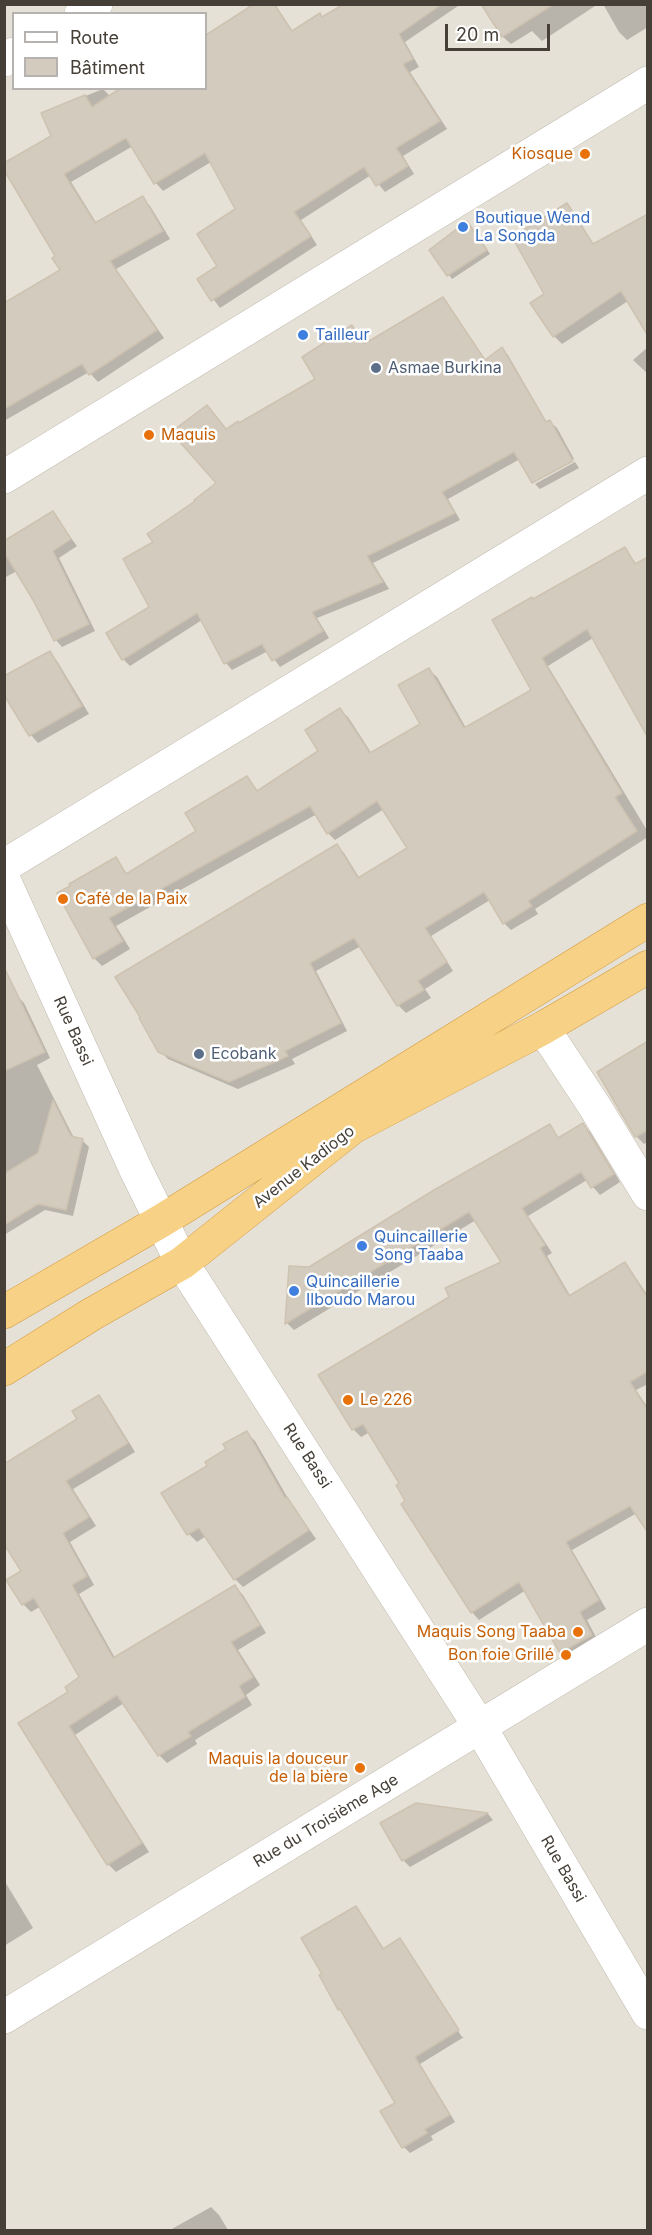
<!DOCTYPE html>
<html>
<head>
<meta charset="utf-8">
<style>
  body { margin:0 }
  #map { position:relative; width:652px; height:2235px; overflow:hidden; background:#f3efe7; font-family:Inter,sans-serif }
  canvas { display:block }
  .frame { position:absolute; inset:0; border:6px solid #453f37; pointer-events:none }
  .legend { position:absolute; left:12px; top:12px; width:195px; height:78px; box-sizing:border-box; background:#fff; border:2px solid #b5b2af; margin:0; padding:8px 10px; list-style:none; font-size:18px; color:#453f37 }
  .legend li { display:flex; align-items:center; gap:12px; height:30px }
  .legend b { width:30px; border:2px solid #b5b2af }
  .scale { position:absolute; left:445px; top:24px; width:105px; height:27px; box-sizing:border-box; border:3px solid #453f37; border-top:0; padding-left:8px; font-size:18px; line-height:21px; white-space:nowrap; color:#453f37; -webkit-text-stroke:4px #fff; paint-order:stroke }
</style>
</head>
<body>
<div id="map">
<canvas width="652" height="2235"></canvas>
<div class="frame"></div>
<ul class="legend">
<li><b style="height:8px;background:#fff"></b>Route</li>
<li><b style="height:16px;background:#d3cbbe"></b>Bâtiment</li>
</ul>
<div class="scale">20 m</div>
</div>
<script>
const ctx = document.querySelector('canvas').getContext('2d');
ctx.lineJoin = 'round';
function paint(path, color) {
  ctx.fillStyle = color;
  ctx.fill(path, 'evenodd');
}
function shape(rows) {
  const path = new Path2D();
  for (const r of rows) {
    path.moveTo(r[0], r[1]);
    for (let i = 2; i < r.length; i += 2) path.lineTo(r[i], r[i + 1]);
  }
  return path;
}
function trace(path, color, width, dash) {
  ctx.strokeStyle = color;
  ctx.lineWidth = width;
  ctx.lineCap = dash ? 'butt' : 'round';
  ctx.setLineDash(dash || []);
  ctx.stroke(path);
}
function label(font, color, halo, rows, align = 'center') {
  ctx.font = font + ' Inter,sans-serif';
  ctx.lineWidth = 5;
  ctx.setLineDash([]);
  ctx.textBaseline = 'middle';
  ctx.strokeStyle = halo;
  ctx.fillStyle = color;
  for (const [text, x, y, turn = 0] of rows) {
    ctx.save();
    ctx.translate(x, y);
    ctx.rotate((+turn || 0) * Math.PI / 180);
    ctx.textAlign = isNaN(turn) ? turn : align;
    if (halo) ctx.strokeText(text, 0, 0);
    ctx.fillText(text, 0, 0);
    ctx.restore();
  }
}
const residential = shape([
  [5,5,647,5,647,2230,5,2230],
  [14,14,206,14,206,88,14,88]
]);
const shadow = shape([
  [256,4,275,4,293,32,347,4,461,4,405,42,419,67,410,72,447,129,403,156,414,174,385,192,371,175,301,220,317,245,220,308,199,280,219,266,237,210,211,162,163,191,156,183,133,146,71,182,97,224,142,198,150,206,170,239,116,269,164,338,98,382,89,372,4,421,4,305,62,271,57,257,52,136,43,113,103,89,111,97,206,88,206,37],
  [482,4,598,4,542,41,532,31,511,44,503,37],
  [603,4,648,4,648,27,627,40,619,32],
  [567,205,575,214,628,301,562,344,554,336,546,295],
  [471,227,490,254,452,279,431,250],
  [442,299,449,306,486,361,502,349,508,355,547,423,550,422,557,428,574,459,533,481,520,459,448,499,460,520,373,563,389,589,317,618,329,638,280,667,268,651,232,670,226,663,202,620,130,666,123,659,151,607,155,543,218,484,227,430,317,379,352,327,365,344],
  [648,347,648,374,633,360],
  [575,462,579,468,540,489,535,484],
  [52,513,77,546,59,558,95,631,62,647,56,640,17,571,4,578,4,542],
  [625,549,637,565,593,638,548,666,648,832,648,837,535,909,538,914,511,930,504,923,490,900,431,936,453,971,425,989,431,998,406,1013,398,1005,361,946,316,971,347,1031,292,1059,295,1064,238,1089,168,1059,160,1051,336,846,344,853,360,879,409,849,384,809,335,840,328,833,317,814,116,926,130,949,102,966,94,958,116,859,128,875,198,832,246,777,258,791,321,751,340,710,348,717,372,754,422,725,429,670,437,677,466,728,533,691,533,601],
  [50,653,57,661,89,714,38,743,31,735,4,692],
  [4,973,17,996,24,1003,50,1058,37,1065,74,1138,82,1140,89,1147,73,1216,45,1210,4,1235],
  [648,1043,648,1142,644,1144,637,1137,600,1072],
  [583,1125,590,1132,620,1182,600,1195,587,1180,528,1216,552,1253,547,1256,571,1297,625,1264,632,1272,648,1296,648,1384,636,1390,648,1408,648,1530,637,1513,572,1550,606,1609,587,1620,599,1643,569,1660,561,1652,526,1590,479,1620,472,1612,407,1502,401,1483,370,1432,361,1437,353,1429,320,1375,451,1297,503,1263,476,1220,294,1330,287,1323,291,1267,309,1268,549,1126,560,1139],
  [98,1397,106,1405,135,1452,73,1489,96,1526,70,1542,94,1585,79,1594,115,1658,235,1587,243,1595,266,1633,238,1650,260,1685,246,1695,252,1705,195,1740,197,1744,167,1763,159,1755,124,1703,75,1735,149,1852,116,1872,108,1864,20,1724,71,1693,81,1678,41,1606,31,1612,23,1604,23,1571,79,1419],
  [247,1433,255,1441,290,1502,316,1539,243,1587,235,1579,206,1536,197,1542,189,1534,163,1494,209,1467],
  [416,1805,488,1814,493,1820,410,1867,403,1860,382,1824],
  [4,1880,33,1928,4,1946],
  [356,1908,362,1915,384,1949,400,1940,405,1945,403,1945,462,2037,464,2037,420,2064,455,2122,431,2136,433,2140,410,2153,404,2147,397,2103,345,2015,339,2009,324,1974],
  [211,2207,219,2215,228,2230,170,2230]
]);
const building = shape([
  [254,4,274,4,292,31,320,13,322,17,344,4,442,4,399,34,413,59,403,64,440,121,396,148,408,166,376,186,364,167,294,212,311,236,211,301,197,279,217,266,197,234,235,209,205,153,154,184,126,138,64,174,95,223,143,196,163,231,110,261,157,330,89,375,82,364,4,409,4,303,60,270,52,258,55,256,4,170,4,163,51,136,41,113,85,95,92,107,121,88,206,88,206,35,254,4],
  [481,4,554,4,502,37,481,4],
  [567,203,593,244,648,214,648,336,621,291,553,337,530,303,544,294,512,237,567,203],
  [467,221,487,250,447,276,429,250,467,221],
  [443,297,485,360,502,347,546,422,550,420,573,461,532,483,514,452,442,492,455,513,367,556,383,582,312,612,323,631,272,661,262,644,224,664,197,613,122,660,106,633,149,607,123,559,153,542,147,534,195,501,194,500,216,483,171,432,207,405,226,429,238,421,239,423,315,379,302,357,352,325,364,344,443,297],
  [53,511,71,539,53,551,89,624,54,641,33,600,4,552,4,541,53,511],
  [625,547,635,564,648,557,648,738,587,629,542,658,622,793,615,797,637,831,528,901,532,906,503,924,484,892,425,928,447,962,418,981,424,990,397,1006,354,938,310,963,341,1023,285,1051,288,1056,229,1082,158,1052,139,1018,140,1017,115,977,337,844,358,878,407,848,377,801,327,834,310,806,109,918,123,941,93,959,57,893,70,886,69,884,116,857,126,874,196,831,185,813,247,776,257,791,318,751,305,730,340,708,370,753,420,724,398,685,429,668,464,728,531,690,492,620,532,597,533,599,625,547],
  [50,651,82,706,29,736,4,695,4,676,50,651],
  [4,967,45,1052,4,1071,4,967],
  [648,1041,648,1130,635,1137,597,1072,648,1041],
  [53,1100,71,1136,83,1139,66,1210,38,1204,4,1225,4,1174,38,1153,53,1100],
  [583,1123,614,1174,591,1188,581,1172,522,1208,545,1245,540,1248,569,1296,625,1262,648,1299,648,1371,630,1382,648,1411,648,1533,630,1506,566,1542,599,1600,580,1612,592,1635,560,1653,519,1582,471,1613,401,1504,405,1501,396,1485,399,1483,363,1424,352,1430,318,1375,449,1297,445,1288,501,1262,469,1212,285,1324,289,1266,309,1267,434,1190,550,1124,558,1138,583,1123],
  [99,1395,128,1443,66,1481,89,1517,63,1533,87,1576,72,1585,113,1658,235,1585,260,1625,231,1642,253,1677,239,1686,245,1697,188,1732,191,1736,158,1756,117,1695,69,1726,142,1843,107,1865,18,1723,68,1692,65,1687,79,1677,34,1598,22,1605,6,1580,21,1571,4,1544,4,1464,77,1419,72,1411,99,1395],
  [247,1431,285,1498,287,1497,309,1530,234,1580,199,1528,187,1535,161,1493,207,1466,205,1462,226,1449,223,1444,247,1431],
  [416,1803,488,1813,402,1861,380,1823,416,1803],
  [356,1906,383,1949,400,1938,459,2030,415,2057,450,2115,425,2129,427,2133,402,2148,380,2111,395,2103,340,2009,338,2010,319,1975,322,1974,301,1938,356,1906]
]);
const minor = shape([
  [81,14,96,4],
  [4,60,14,54],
  [4,477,648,83],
  [4,866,648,473],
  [4,880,136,1170,182,1263,480,1727,648,2013],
  [543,1028,595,1107,648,1194],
  [4,2017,648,1624]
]);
const trunk = shape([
  [4,1312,161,1221,648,920],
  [4,1369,92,1314,182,1263,353,1127,543,1028,648,967]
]);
const markers = [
  [585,154,6,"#e8710a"],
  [463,227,6,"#3f7fe0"],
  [303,335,6,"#3f7fe0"],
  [376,368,6,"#5c6f8a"],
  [149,435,6,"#e8710a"],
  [63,899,6,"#e8710a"],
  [199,1054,6,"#5c6f8a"],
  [362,1246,6,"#3f7fe0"],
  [294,1291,6,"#3f7fe0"],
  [348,1400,6,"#e8710a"],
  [578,1632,6,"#e8710a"],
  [566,1655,6,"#e8710a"],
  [360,1768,6,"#e8710a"]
];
const foodNames = [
  ["Kiosque",573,154],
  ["Maquis",161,435,"left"],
  ["Café de la Paix",75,899,"left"],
  ["Le 226",360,1400,"left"],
  ["Maquis Song Taaba",566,1632],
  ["Bon foie Grillé",554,1655],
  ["Maquis la douceur",348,1759],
  ["de la bière",348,1777]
];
const shopNames = [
  ["Boutique Wend",475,218],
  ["La Songda",475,236],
  ["Tailleur",315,335],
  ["Quincaillerie",374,1237],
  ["Song Taaba",374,1255],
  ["Quincaillerie",306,1282],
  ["Ilboudo Marou",306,1300]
];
const serviceNames = [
  ["Asmae Burkina",388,368],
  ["Ecobank",211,1054]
];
const streetNames = [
  ["Rue Bassi",73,1031,66],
  ["Avenue Kadiogo",304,1167,-38],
  ["Rue Bassi",307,1456,57],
  ["Rue du Troisième Age",326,1821,-31],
  ["Rue Bassi",563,1869,60]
];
paint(residential, '#e6e1d6');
paint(shadow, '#0003');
paint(building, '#d3cbbe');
trace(building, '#cec2b1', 1.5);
trace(minor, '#c0b9ae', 34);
trace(trunk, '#d39b41', 34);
trace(minor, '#fff', 33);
trace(trunk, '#f6d186', 33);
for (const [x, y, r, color] of markers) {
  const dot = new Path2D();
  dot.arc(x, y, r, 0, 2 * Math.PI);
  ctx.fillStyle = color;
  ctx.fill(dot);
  trace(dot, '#fff', 2);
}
label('16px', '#c56008', '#fff', foodNames, 'right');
label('16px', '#366cbe', '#fff', shopNames, 'left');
label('16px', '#4e5e75', '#fff', serviceNames, 'left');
label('16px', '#453f37', '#fff', streetNames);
</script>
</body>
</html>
